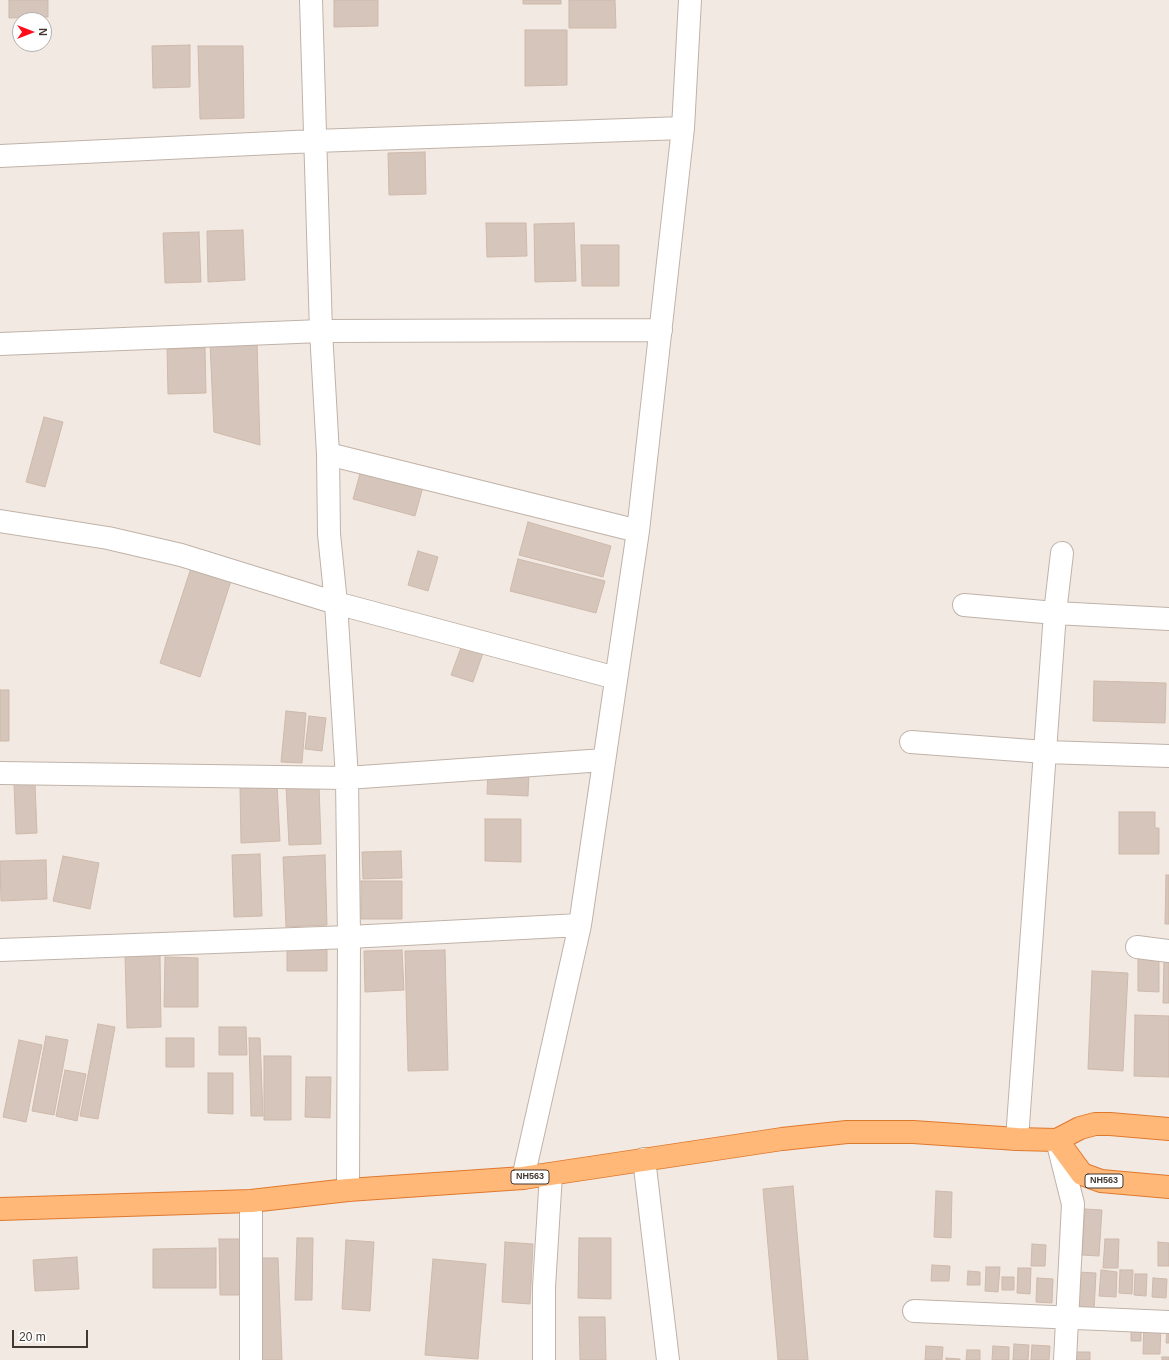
<!DOCTYPE html>
<html>
<head>
<meta charset="utf-8">
<style>
  body { margin:0 }
  #map { position:relative; width:1169px; height:1360px; overflow:hidden; background:#f2eae2; font-family:Arial,sans-serif }
  canvas { display:block }
  .north { position:absolute; left:12px; top:12px; width:40px; height:40px; box-sizing:border-box; background:#fff; border:1px solid #b4b0ad; border-radius:50%; rotate:90deg; font-size:11px; font-weight:700; line-height:16px; text-align:center; color:#433933 }
  .north::after { content:''; display:block; margin:auto; width:14px; height:18px; background:#ff0c1b; clip-path:polygon(50% 0,100% 100%,50% 72%,0 100%) }
  .scale { position:absolute; left:12px; top:1330px; width:76px; height:18px; box-sizing:border-box; border:2px solid #433933; border-top:0; padding-left:5px; font-size:12px; line-height:14px; white-space:nowrap; color:#433933; -webkit-text-stroke:3px #fff; paint-order:stroke }
</style>
</head>
<body>
<div id="map">
<canvas width="1169" height="1360"></canvas>
<div class="north">N</div>
<div class="scale">20 m</div>
</div>
<script>
const ctx = document.querySelector('canvas').getContext('2d');
ctx.lineJoin = 'round';
function paint(path, color) {
  ctx.fillStyle = color;
  ctx.fill(path, 'evenodd');
}
function shape(rows) {
  const path = new Path2D();
  for (const r of rows) {
    path.moveTo(r[0], r[1]);
    for (let i = 2; i < r.length; i += 2) path.lineTo(r[i], r[i + 1]);
  }
  return path;
}
function trace(path, color, width, dash) {
  ctx.strokeStyle = color;
  ctx.lineWidth = width;
  ctx.lineCap = dash ? 'butt' : 'round';
  ctx.setLineDash(dash || []);
  ctx.stroke(path);
}
function label(font, color, halo, rows, align = 'center') {
  ctx.font = font + ' Arial,sans-serif';
  ctx.lineWidth = 3;
  ctx.setLineDash([]);
  ctx.textBaseline = 'middle';
  ctx.strokeStyle = halo;
  ctx.fillStyle = color;
  for (const [text, x, y, turn = 0] of rows) {
    ctx.save();
    ctx.translate(x, y);
    ctx.rotate((+turn || 0) * Math.PI / 180);
    ctx.textAlign = isNaN(turn) ? turn : align;
    if (halo) ctx.strokeText(text, 0, 0);
    ctx.fillText(text, 0, 0);
    ctx.restore();
  }
}
const building = shape([
  [9,0,48,0,48,17,9,18,9,0],
  [334,0,378,0,378,26,334,27,334,0],
  [523,0,561,0,561,4,523,4,523,0],
  [569,0,615,0,616,28,569,28,569,0],
  [525,30,567,30,567,85,525,86,525,30],
  [190,45,190,87,153,88,152,46,190,45],
  [198,46,243,46,244,118,200,119,198,46],
  [425,152,426,194,389,195,388,153,425,152],
  [486,223,526,223,527,256,487,257,486,223],
  [574,223,576,281,535,282,534,224,574,223],
  [243,230,245,280,208,282,207,231,243,230],
  [199,232,201,282,165,283,163,233,199,232],
  [581,245,619,245,619,286,582,286,581,245],
  [257,341,260,445,214,432,210,343,257,341],
  [205,348,206,393,168,394,167,349,205,348],
  [44,417,63,422,45,487,26,482,44,417],
  [361,470,423,487,415,516,353,499,361,470],
  [528,522,611,546,603,577,519,555,528,522],
  [418,551,438,557,428,591,408,585,418,551],
  [518,559,605,581,596,613,510,591,518,559],
  [192,565,232,578,200,677,160,663,192,565],
  [463,642,484,650,473,682,451,675,463,642],
  [1094,681,1166,683,1165,723,1093,721,1094,681],
  [0,690,9,690,9,741,0,741,0,690],
  [286,711,306,713,302,763,281,762,286,711],
  [309,716,326,718,322,751,305,749,309,716],
  [488,771,529,773,528,796,487,794,488,771],
  [14,784,35,784,37,833,16,834,14,784],
  [277,784,280,841,241,843,240,786,277,784],
  [319,784,321,844,289,845,286,786,319,784],
  [1119,812,1155,812,1155,828,1159,828,1159,854,1119,854,1119,812],
  [485,819,521,819,521,862,485,861,485,819],
  [401,851,402,878,363,879,362,852,401,851],
  [260,854,262,916,234,917,232,855,260,854],
  [325,855,327,925,286,927,283,857,325,855],
  [63,856,99,863,90,909,53,901,63,856],
  [46,860,47,899,1,901,0,861,46,860],
  [1166,875,1169,875,1169,924,1165,924,1166,875],
  [361,881,402,881,402,919,361,919,361,881],
  [287,949,327,949,327,971,287,971,287,949],
  [402,950,404,990,365,992,364,951,402,950],
  [445,950,448,1070,408,1071,405,951,445,950],
  [160,955,161,1027,127,1028,125,956,160,955],
  [1138,955,1159,955,1159,992,1138,991,1138,955],
  [165,957,198,958,198,1007,164,1007,165,957],
  [1164,959,1169,959,1169,1003,1163,1003,1164,959],
  [1092,971,1128,973,1123,1071,1088,1069,1092,971],
  [1135,1015,1169,1016,1169,1077,1134,1076,1135,1015],
  [98,1024,115,1027,98,1119,80,1116,98,1024],
  [219,1027,246,1027,247,1055,219,1055,219,1027],
  [46,1036,68,1040,54,1115,32,1111,46,1036],
  [166,1038,194,1038,194,1067,166,1067,166,1038],
  [249,1038,260,1038,263,1116,251,1116,249,1038],
  [19,1040,42,1045,26,1122,3,1117,19,1040],
  [264,1056,291,1056,291,1120,264,1120,264,1056],
  [65,1070,86,1074,77,1121,56,1116,65,1070],
  [208,1073,233,1073,233,1114,208,1113,208,1073],
  [306,1077,331,1077,330,1118,305,1117,306,1077],
  [793,1186,808,1360,778,1360,763,1189,793,1186],
  [936,1191,952,1192,951,1238,934,1237,936,1191],
  [1085,1209,1102,1210,1099,1256,1082,1255,1085,1209],
  [297,1238,313,1238,312,1300,295,1300,297,1238],
  [579,1238,611,1238,611,1299,578,1298,579,1238],
  [219,1239,244,1239,245,1295,220,1295,219,1239],
  [1105,1239,1119,1239,1118,1268,1103,1268,1105,1239],
  [346,1240,374,1242,370,1311,342,1309,346,1240],
  [505,1242,533,1244,530,1304,502,1302,505,1242],
  [1158,1242,1169,1243,1169,1266,1158,1266,1158,1242],
  [1032,1244,1046,1245,1045,1266,1031,1266,1032,1244],
  [216,1248,216,1288,153,1288,153,1249,216,1248],
  [77,1257,79,1289,35,1291,33,1260,77,1257],
  [259,1258,278,1258,282,1360,262,1360,259,1258],
  [433,1259,486,1264,478,1359,425,1355,433,1259],
  [932,1265,950,1266,949,1281,931,1281,932,1265],
  [986,1267,1000,1267,998,1292,985,1291,986,1267],
  [1018,1268,1031,1268,1030,1294,1017,1293,1018,1268],
  [1101,1270,1117,1272,1116,1297,1099,1296,1101,1270],
  [1120,1270,1133,1270,1132,1294,1119,1293,1120,1270],
  [968,1271,980,1272,980,1285,967,1285,968,1271],
  [1078,1272,1096,1273,1094,1311,1076,1310,1078,1272],
  [1135,1274,1147,1274,1146,1296,1134,1295,1135,1274],
  [1002,1277,1014,1277,1014,1290,1002,1290,1002,1277],
  [1037,1278,1053,1279,1052,1303,1036,1302,1037,1278],
  [1153,1278,1167,1279,1166,1298,1152,1297,1153,1278],
  [579,1317,605,1317,606,1360,580,1360,579,1317],
  [1131,1321,1141,1321,1141,1341,1131,1341,1131,1321],
  [1144,1323,1161,1323,1160,1354,1143,1354,1144,1323],
  [1167,1324,1169,1324,1169,1343,1166,1343,1167,1324],
  [1014,1344,1029,1345,1028,1360,1013,1360,1014,1344],
  [1032,1345,1050,1346,1049,1360,1031,1360,1032,1345],
  [926,1346,943,1347,942,1360,925,1360,926,1346],
  [993,1346,1009,1347,1009,1360,992,1360,993,1346],
  [967,1350,980,1350,980,1360,966,1360,967,1350],
  [1076,1352,1090,1352,1090,1360,1076,1360,1076,1352],
  [1162,1357,1169,1357,1169,1360,1162,1360,1162,1357],
  [946,1358,960,1359,960,1360,946,1360,946,1358]
]);
const minor = shape([
  [311,0,321,331,328,454,329,534,336,603,347,778,349,937,348,1190],
  [0,156,315,141,683,128],
  [0,344,321,331,661,330],
  [328,454,638,531],
  [0,521,108,538,181,555,336,603,616,678],
  [964,605,1055,613,1169,619],
  [911,742,1045,752,1169,756],
  [0,773,347,778,604,760],
  [1137,947,1169,951],
  [0,950,349,937,580,925],
  [1017,1139,1055,613,1062,553],
  [1057,1140,1073,1204,1065,1360],
  [644,1159,668,1360],
  [523,1178,580,925,638,531,683,128,690,0],
  [914,1311,1169,1322],
  [251,1360,251,1201],
  [544,1360,544,1287,551,1174]
]);
const trunk = shape([
  [1057,1140,1082,1174,1101,1181,1169,1187],
  [0,1209,251,1201,348,1190,523,1178,782,1139,847,1132,913,1132,1017,1139,1057,1140,1080,1128,1095,1124,1110,1124,1169,1129]
]);
const shields = [
  [530,1177,38],
  [1104,1181,38]
];
const shieldNames = [
  ["NH563",530,1177],
  ["NH563",1104,1181]
];
paint(building, '#d6c5ba');
trace(building, '#ceb9ab', 1);
trace(minor, '#c0b2a8', 24);
trace(trunk, '#e0782e', 24);
trace(minor, '#fff', 22);
trace(trunk, '#ffb877', 22);
for (const [x, y, w] of shields) {
  const box = new Path2D();
  box.roundRect(x - w / 2, y - 7, w, 14, 3);
  ctx.fillStyle = '#fff';
  ctx.fill(box);
  trace(box, '#433933', 1);
}
label('bold 9px', '#433933', null, shieldNames);
</script>
</body>
</html>
